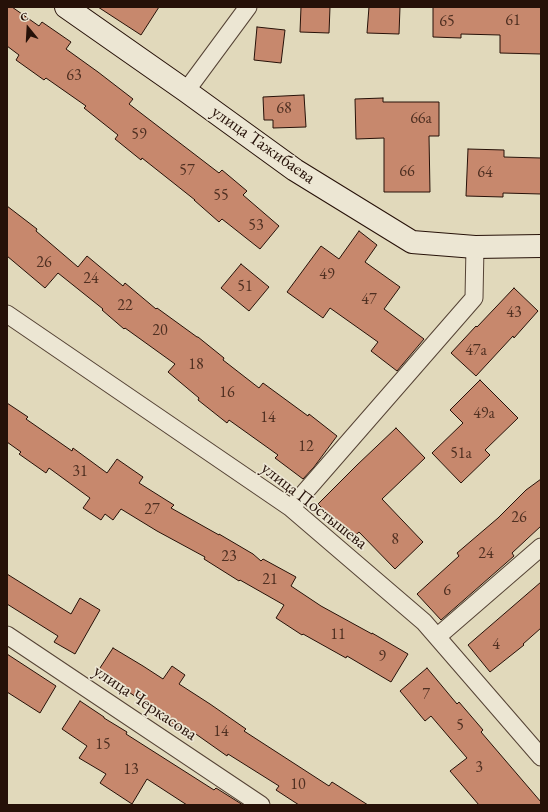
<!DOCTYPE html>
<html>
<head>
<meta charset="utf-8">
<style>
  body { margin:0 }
  #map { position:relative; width:548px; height:812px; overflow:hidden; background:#e1d9bb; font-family:"EB Garamond",serif }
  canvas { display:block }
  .frame { position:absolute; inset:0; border:8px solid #261108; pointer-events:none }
  .north { position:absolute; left:8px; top:8px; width:40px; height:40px; -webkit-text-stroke:3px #ece6d3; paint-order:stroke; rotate:342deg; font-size:11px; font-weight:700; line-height:16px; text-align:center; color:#261108 }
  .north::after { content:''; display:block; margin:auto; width:14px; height:18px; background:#261108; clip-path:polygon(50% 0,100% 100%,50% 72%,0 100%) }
</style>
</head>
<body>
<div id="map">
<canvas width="548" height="812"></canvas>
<div class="frame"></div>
<div class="north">С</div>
</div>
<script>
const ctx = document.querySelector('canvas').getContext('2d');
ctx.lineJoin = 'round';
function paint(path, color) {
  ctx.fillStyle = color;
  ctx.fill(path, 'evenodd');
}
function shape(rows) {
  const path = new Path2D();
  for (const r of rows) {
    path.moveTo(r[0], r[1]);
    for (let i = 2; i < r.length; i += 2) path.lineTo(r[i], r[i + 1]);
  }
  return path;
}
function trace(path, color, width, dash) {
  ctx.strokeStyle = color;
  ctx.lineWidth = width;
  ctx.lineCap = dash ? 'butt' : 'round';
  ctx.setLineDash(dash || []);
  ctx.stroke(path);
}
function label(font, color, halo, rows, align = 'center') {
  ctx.font = font + ' "EB Garamond",serif';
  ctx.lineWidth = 3.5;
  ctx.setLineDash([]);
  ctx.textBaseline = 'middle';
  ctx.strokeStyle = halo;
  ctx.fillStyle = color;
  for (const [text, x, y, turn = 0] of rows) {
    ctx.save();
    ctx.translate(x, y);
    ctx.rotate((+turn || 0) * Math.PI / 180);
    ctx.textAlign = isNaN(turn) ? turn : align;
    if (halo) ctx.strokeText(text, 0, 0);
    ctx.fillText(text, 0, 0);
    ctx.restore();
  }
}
const building = shape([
  [7,7,12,7,39,26,42,22,71,42,66,49,98,72,133,99,129,104,219,173,222,170,247,191,243,195,279,226,260,249,222,219,219,222,194,200,195,200,142,158,141,160,115,139,118,135,84,108,86,106,46,78,44,80,16,60,19,55,7,46,7,7],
  [98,7,159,7,141,35,98,7],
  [301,7,330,7,329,33,300,32,301,7],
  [369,7,400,7,399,34,367,33,369,7],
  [433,7,541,7,541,54,500,53,500,35,461,34,461,38,433,37,433,7],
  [257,27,285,30,281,63,254,60,257,27],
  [304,95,306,127,273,128,273,120,264,120,263,97,304,95],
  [383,98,383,102,439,102,439,136,429,136,430,192,384,192,384,138,356,139,355,99,383,98],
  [468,149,504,150,504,157,541,158,541,194,503,193,503,197,466,196,468,149],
  [7,206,37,229,36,231,78,267,87,256,123,286,125,283,156,309,157,308,197,337,198,337,224,358,223,360,259,388,263,383,308,416,309,414,337,436,314,467,303,479,275,458,278,455,229,420,227,423,198,400,199,398,168,372,175,364,125,328,124,329,102,310,103,309,58,273,45,288,7,256,7,206],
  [359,231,377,245,365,262,400,287,384,309,424,339,397,371,371,351,378,342,330,308,323,318,287,292,321,246,339,259,359,231],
  [241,264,269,287,249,311,221,288,241,264],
  [514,288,538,311,514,338,513,336,476,376,451,353,476,326,477,327,514,288],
  [480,380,518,418,485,450,490,455,461,483,432,453,463,423,450,410,480,380],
  [7,403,28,417,26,419,72,451,73,448,107,473,117,459,143,477,139,483,174,505,171,508,219,535,219,534,253,554,261,561,263,559,296,577,291,586,321,606,372,634,372,633,408,654,391,682,347,656,346,658,303,634,302,635,276,618,284,605,240,580,239,581,204,559,205,557,157,531,121,509,113,520,105,514,101,520,83,508,90,498,49,468,46,473,19,454,21,452,7,442,7,403],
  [396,428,425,458,382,499,423,542,395,569,359,532,352,538,318,504,357,465,396,428],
  [541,479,541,526,512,553,514,556,441,620,417,594,459,556,457,553,498,518,526,490,541,479],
  [7,574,71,614,80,598,100,610,75,654,54,642,58,636,7,604,7,574],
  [541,582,541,628,523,644,524,645,490,672,468,645,541,582],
  [113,648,143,666,163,679,172,666,185,675,179,684,210,704,246,729,244,731,329,786,332,782,368,805,299,805,276,790,279,786,228,754,227,756,193,732,191,735,162,718,163,716,126,690,127,689,98,671,113,648],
  [7,654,56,686,40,713,7,692,7,654],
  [427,668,457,704,459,702,483,730,481,732,541,802,541,805,479,805,450,771,467,758,431,716,425,721,400,691,427,668],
  [80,701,104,717,104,718,127,732,126,734,214,790,216,788,243,805,187,805,147,779,132,804,100,783,106,774,79,758,87,746,62,729,80,701]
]);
const street = shape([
  [186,91,248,7],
  [7,314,291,508,424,622,541,757],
  [291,508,474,298,475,247],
  [7,635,261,805],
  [437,637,541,547]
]);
const secondary = shape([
  [66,7,186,91,295,170,412,242,475,247,541,246]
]);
const numberNames = [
  ["61",513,21],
  ["65",447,22],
  ["63",74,76],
  ["68",284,109],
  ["66а",421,119],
  ["59",139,135],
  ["57",187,171],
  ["66",407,172],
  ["64",485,173],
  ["55",221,196],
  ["53",256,226],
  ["26",44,263],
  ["49",327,275],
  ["24",91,279],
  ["51",245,287],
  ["47",369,300],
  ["22",125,306],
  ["43",514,313],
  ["20",160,331],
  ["47а",476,351],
  ["18",196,365],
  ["16",227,393],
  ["49а",484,414],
  ["14",268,418],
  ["12",306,447],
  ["51а",461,454],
  ["31",80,472],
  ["27",152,510],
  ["26",519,518],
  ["8",395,540],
  ["24",486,554],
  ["23",229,557],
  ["21",270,580],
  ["6",447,591],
  ["11",338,635],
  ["4",496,645],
  ["9",382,657],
  ["7",426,695],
  ["5",460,726],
  ["14",221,732],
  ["15",103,745],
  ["3",479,768],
  ["13",131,770],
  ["10",298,785]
];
const streetNames = [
  ["улица Тажибаева",263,145,35],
  ["улица Постышева",314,506,38],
  ["улица Черкасова",145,703,34]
];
paint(building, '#c7886d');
trace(building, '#261108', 1);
trace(street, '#554335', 19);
trace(secondary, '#261108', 24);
trace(street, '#ece6d3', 17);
trace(secondary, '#ece6d3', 22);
label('16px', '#4e2f21', null, numberNames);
label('18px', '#261108', '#ece6d3', streetNames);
</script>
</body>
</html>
